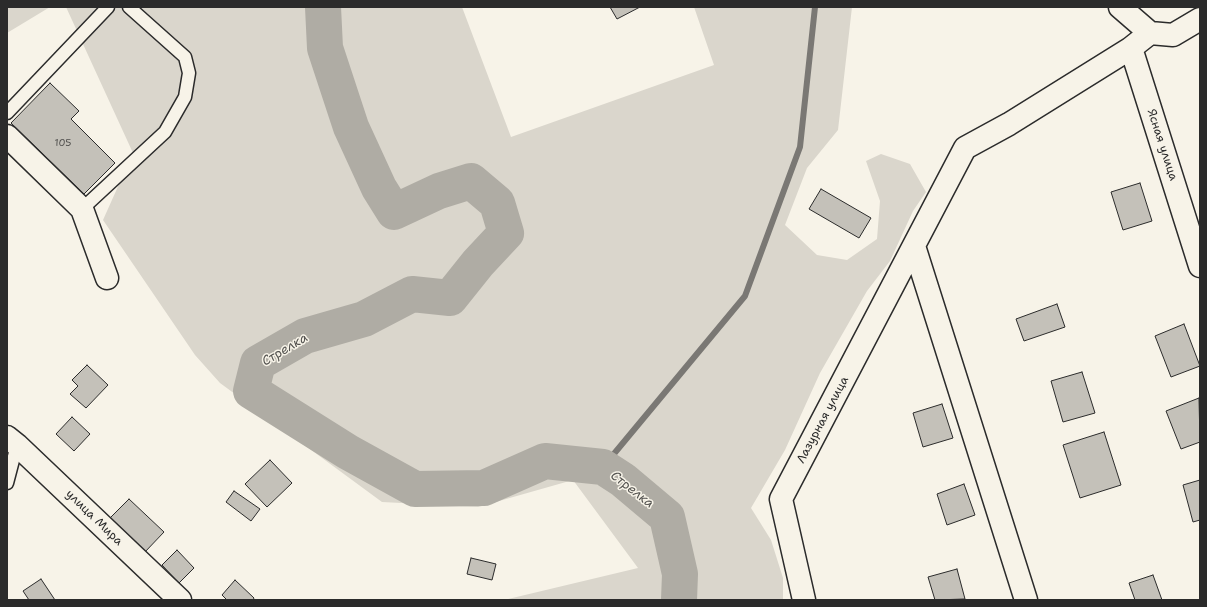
<!DOCTYPE html>
<html>
<head>
<meta charset="utf-8">
<style>
  body { margin:0 }
  #map { position:relative; width:1207px; height:607px; overflow:hidden; background:#f7f3e8; font-family:"Shantell Sans",sans-serif }
  canvas { display:block }
  .frame { position:absolute; inset:0; border:8px solid #2b2b2b; pointer-events:none }
</style>
</head>
<body>
<div id="map">
<canvas width="1207" height="607"></canvas>
<div class="frame"></div>
</div>
<script>
const ctx = document.querySelector('canvas').getContext('2d');
ctx.lineJoin = 'round';
function paint(path, color) {
  ctx.fillStyle = color;
  ctx.fill(path, 'evenodd');
}
function shape(rows) {
  const path = new Path2D();
  for (const r of rows) {
    path.moveTo(r[0], r[1]);
    for (let i = 2; i < r.length; i += 2) path.lineTo(r[i], r[i + 1]);
  }
  return path;
}
function trace(path, color, width, dash) {
  ctx.strokeStyle = color;
  ctx.lineWidth = width;
  ctx.lineCap = dash ? 'butt' : 'round';
  ctx.setLineDash(dash || []);
  ctx.stroke(path);
}
function label(font, color, halo, rows, align = 'center') {
  ctx.font = font + ' "Shantell Sans",sans-serif';
  ctx.lineWidth = 3;
  ctx.setLineDash([]);
  ctx.textBaseline = 'middle';
  ctx.strokeStyle = halo;
  ctx.fillStyle = color;
  for (const [text, x, y, turn = 0] of rows) {
    ctx.save();
    ctx.translate(x, y);
    ctx.rotate((+turn || 0) * Math.PI / 180);
    ctx.textAlign = isNaN(turn) ? turn : align;
    if (halo) ctx.strokeText(text, 0, 0);
    ctx.fillText(text, 0, 0);
    ctx.restore();
  }
}
const green = shape([
  [7,7,50,7,7,33],
  [66,7,462,7,511,137,714,65,694,7,852,7,838,130,807,168,785,225,817,255,847,260,877,239,880,201,866,161,881,154,910,164,926,192,913,211,890,261,867,291,820,373,785,450,751,508,771,540,783,578,783,600,504,600,638,568,573,480,478,507,382,502,220,383,195,355,103,220,133,153]
]);
const stream = shape([
  [603,467,745,296,800,147,815,7]
]);
const river = shape([
  [323,7,325,48,351,127,379,188,394,212,439,191,471,181,497,203,506,233,478,263,450,298,412,294,364,319,305,336,258,363,251,391,348,452,415,489,484,488,545,461,603,467,623,480,667,517,680,574,679,600]
]);
const building = shape([
  [610,7,640,7,617,19,610,7],
  [50,83,79,111,71,119,115,163,84,194,11,123,50,83],
  [1140,183,1152,221,1123,230,1111,192,1140,183],
  [821,189,871,218,859,238,809,209,821,189],
  [1057,304,1065,327,1024,341,1016,319,1057,304],
  [1184,324,1200,366,1171,377,1155,336,1184,324],
  [87,365,108,385,86,408,70,394,78,386,72,380,87,365],
  [1082,372,1095,413,1063,422,1051,381,1082,372],
  [1199,398,1200,442,1181,449,1166,411,1199,398],
  [942,404,953,438,923,447,913,413,942,404],
  [72,417,90,434,74,451,56,434,72,417],
  [1104,432,1121,485,1080,498,1063,445,1104,432],
  [270,460,292,483,267,507,245,484,270,460],
  [1200,480,1200,520,1193,522,1183,485,1200,480],
  [964,484,975,515,947,525,937,494,964,484],
  [234,491,260,509,251,521,226,502,234,491],
  [129,499,164,532,144,553,109,519,129,499],
  [177,550,194,568,179,583,162,565,177,550],
  [471,558,496,564,492,580,467,574,471,558],
  [957,569,965,599,935,600,928,577,957,569],
  [1153,575,1162,600,1135,600,1129,583,1153,575],
  [41,579,55,600,29,600,23,591,41,579],
  [235,580,254,598,253,600,227,600,222,595,235,580]
]);
const service = shape([
  [7,113,108,7],
  [82,209,165,132,185,97,189,73,185,57,129,7],
  [7,483,17,445]
]);
const minor = shape([
  [1120,7,1150,33,1173,35,1200,19],
  [1150,33,1131,48,1200,266],
  [7,136,82,209,107,278],
  [914,246,1026,600],
  [7,437,17,445,180,600],
  [804,600,781,499,965,148,1009,124,1131,48]
]);
const numberNames = [
  ["105",63,143]
];
const streetNames = [
  ["Ясная улица",1162,145,72],
  ["Лазурная улица",823,420,-62],
  ["улица Мира",94,518,44]
];
const waterNames = [
  ["Стрелка",285,350,-31],
  ["Стрелка",632,490,38]
];
paint(green, '#dad6cc');
trace(stream, '#7a7874', 6);
trace(river, '#afaca4', 36);
paint(building, '#c4c1b9');
trace(building, '#2b2b2b', 1);
trace(service, '#2b2b2b', 15);
trace(minor, '#2b2b2b', 25);
trace(service, '#f7f3e8', 12);
trace(minor, '#f7f3e8', 22);
label('10px', '#51504e', null, numberNames);
label('12px', '#2b2b2b', '#f7f3e8', streetNames);
label('italic 13px', '#53524f', '#f7f3e8', waterNames);
</script>
</body>
</html>
